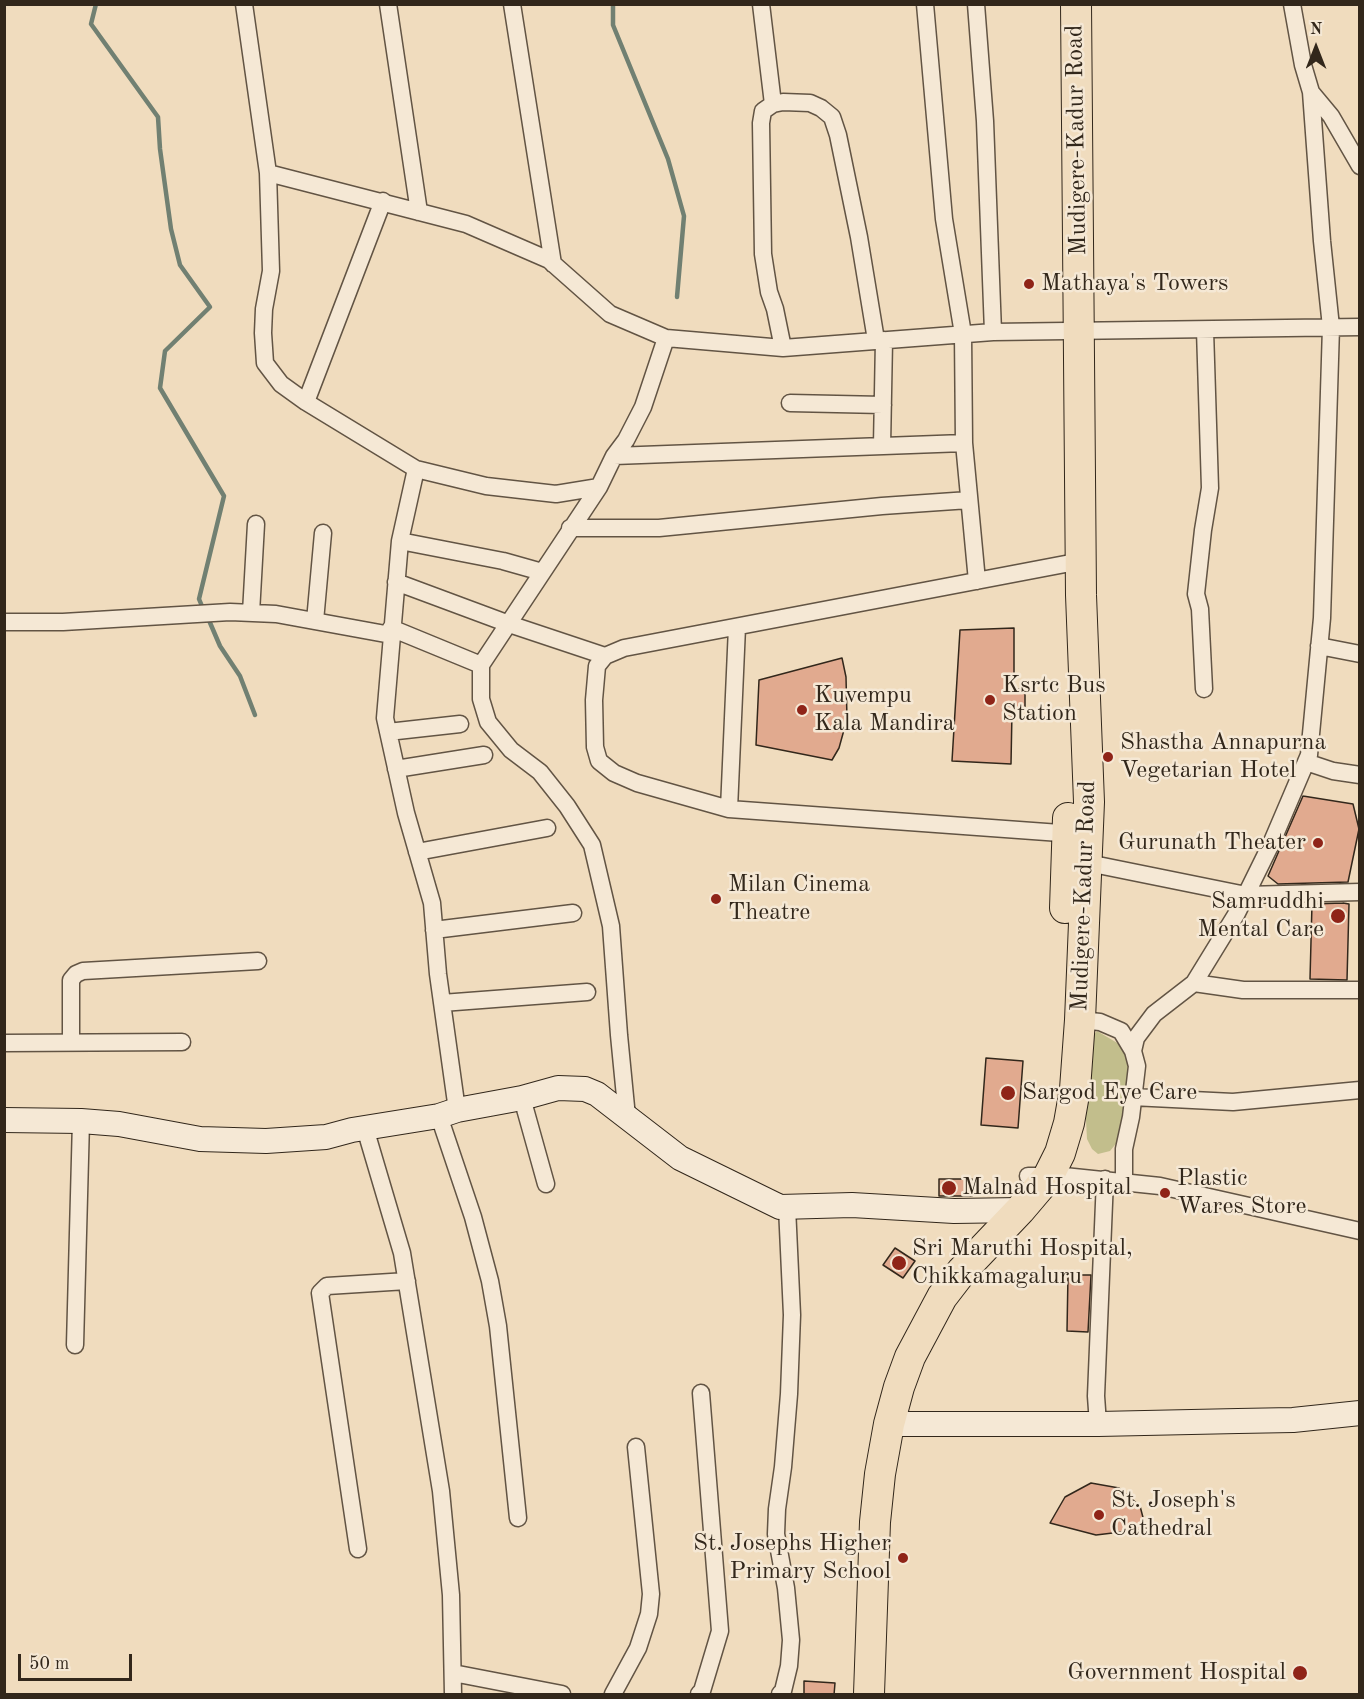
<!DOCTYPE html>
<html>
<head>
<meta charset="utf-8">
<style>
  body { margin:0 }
  #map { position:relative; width:1364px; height:1699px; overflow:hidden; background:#f0dcbe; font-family:"Old Standard TT",serif }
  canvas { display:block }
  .frame { position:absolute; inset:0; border:6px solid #32271b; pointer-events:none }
  .north { position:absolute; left:1286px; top:18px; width:60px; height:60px; -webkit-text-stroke:4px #f5e8d5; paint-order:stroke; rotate:0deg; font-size:16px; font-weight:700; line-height:24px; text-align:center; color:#32271b }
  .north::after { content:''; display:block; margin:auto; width:21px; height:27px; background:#32271b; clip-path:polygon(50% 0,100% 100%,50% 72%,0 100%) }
  .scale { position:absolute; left:18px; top:1654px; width:114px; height:27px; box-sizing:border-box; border:3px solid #32271b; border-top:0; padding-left:8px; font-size:18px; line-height:21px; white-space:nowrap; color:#32271b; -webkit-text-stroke:4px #f5e8d5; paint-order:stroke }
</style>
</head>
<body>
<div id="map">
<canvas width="1364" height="1699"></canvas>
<div class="frame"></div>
<div class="north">N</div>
<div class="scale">50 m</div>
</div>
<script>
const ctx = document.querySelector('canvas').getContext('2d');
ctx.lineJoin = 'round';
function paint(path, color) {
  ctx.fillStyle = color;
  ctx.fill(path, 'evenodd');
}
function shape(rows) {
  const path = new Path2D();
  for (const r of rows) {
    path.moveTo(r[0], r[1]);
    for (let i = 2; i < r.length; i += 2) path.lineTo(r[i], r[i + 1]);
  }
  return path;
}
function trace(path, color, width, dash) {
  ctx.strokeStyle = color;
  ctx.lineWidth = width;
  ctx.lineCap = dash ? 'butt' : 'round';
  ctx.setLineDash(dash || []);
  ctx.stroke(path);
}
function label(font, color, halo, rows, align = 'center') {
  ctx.font = font + ' "Old Standard TT",serif';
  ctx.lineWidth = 5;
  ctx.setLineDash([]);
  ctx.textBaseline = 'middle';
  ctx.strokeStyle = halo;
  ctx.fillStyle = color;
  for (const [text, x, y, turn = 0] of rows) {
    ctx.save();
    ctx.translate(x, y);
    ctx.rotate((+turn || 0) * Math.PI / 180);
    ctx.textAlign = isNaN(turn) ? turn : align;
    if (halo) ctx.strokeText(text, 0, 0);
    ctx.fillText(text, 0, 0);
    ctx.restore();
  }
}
const green = shape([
  [1097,1031,1119,1044,1126,1053,1129,1063,1129,1079,1119,1140,1110,1151,1098,1154,1092,1149,1087,1139,1086,1120,1086,1093,1093,1036]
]);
const stream = shape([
  [96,4,91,24,158,117,160,149,171,229,180,265,210,307,165,351,160,388,224,496,199,599,204,611],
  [613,4,613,25,668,159,684,216,677,297],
  [208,618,220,646,240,676,255,715]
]);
const building = shape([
  [1014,628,1014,689,1025,689,1025,711,1012,711,1011,764,952,761,960,630,1014,628],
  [842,658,846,677,847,719,839,748,832,760,756,745,759,680,842,658],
  [1303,796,1353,804,1359,829,1348,882,1278,884,1268,876,1303,796],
  [1343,903,1349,904,1347,980,1310,979,1312,904,1343,903],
  [986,1058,1023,1061,1018,1128,981,1125,986,1058],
  [939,1179,972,1179,972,1196,939,1196,939,1179],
  [895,1248,915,1261,903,1278,883,1265,895,1248],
  [1068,1275,1091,1275,1088,1332,1067,1331,1068,1275],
  [1091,1483,1119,1488,1140,1506,1146,1529,1096,1535,1050,1523,1065,1497,1091,1483],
  [804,1681,835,1683,834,1695,804,1695,804,1681]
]);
const street = shape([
  [244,4,268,173,271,271,264,309,263,333,265,363,281,384,306,402,416,469,486,486,556,494,599,487],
  [388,4,419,212],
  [512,4,553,264],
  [761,4,773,104],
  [925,4,944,219,963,334,964,443,977,581],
  [976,4,985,121,993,332],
  [1311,92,1331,116,1360,166],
  [268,173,466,224,549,260,610,314,666,338,783,348,993,332,1360,327],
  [783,348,775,309,769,292,763,254,761,123,763,111,773,104,783,102,810,103,821,108,832,117,838,135,859,237,876,340],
  [306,402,383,201],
  [790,403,883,405],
  [882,446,884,340],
  [614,456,964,443],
  [416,469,400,541,385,718,406,813,432,903,438,974,457,1110],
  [570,528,659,528,882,506,969,500],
  [400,541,503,561,542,572],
  [396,582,509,624,605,656],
  [251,613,256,524],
  [315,621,323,533],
  [4,622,63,622,230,612,276,614,391,635],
  [737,627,729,809,1074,834],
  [391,628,481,665],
  [1319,646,1360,654],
  [1204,689,1200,609,1196,594,1203,530,1210,488,1205,330],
  [388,732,460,724],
  [1306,762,1333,771,1360,775],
  [396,769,484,755],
  [729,809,637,783,614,773,599,761,595,747,594,700,597,666,605,656,624,648,1081,561],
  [417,852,547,828],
  [1088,863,1246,895,1360,892],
  [434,930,573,913],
  [1194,983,1243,990,1360,990],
  [442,1003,587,992],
  [1080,1020,1100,1022,1121,1031,1133,1051,1137,1066,1131,1117,1124,1149,1124,1181],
  [71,1042,71,980,76,974,83,971,258,961],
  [4,1043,182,1042],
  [1133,1051,1136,1038,1154,1014,1194,983,1237,913,1271,844,1309,755,1322,618,1331,327,1322,241,1311,92,1303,65,1292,4],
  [1132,1097,1233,1102,1360,1090],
  [522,1098,546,1184],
  [439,1116,473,1217,490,1281,498,1326,518,1518],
  [627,1117,619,1035,611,926,592,845,567,806,540,772,511,750,488,722,481,699,481,665,599,487,614,456,626,440,643,407,666,338],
  [365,1128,402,1253,441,1491,451,1595,453,1694],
  [1028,1176,1064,1176,1160,1186,1360,1231],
  [75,1345,81,1121],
  [1098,1424,1096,1396,1105,1179],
  [358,1549,320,1293,327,1286,407,1281],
  [453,1673,562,1694],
  [613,1694,638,1648,649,1614,651,1594,636,1447],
  [699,1694,702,1691,720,1631,701,1393],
  [780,1694,783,1691,789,1666,791,1640,786,1588,776,1534,777,1509,783,1467,789,1394,792,1315,787,1207]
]);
const secondary = shape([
  [4,1120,81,1121,119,1124,200,1139,266,1141,326,1137,352,1130,439,1116,457,1110,522,1098,558,1088,585,1089,597,1094,680,1158,780,1207,852,1205,954,1211,1020,1210],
  [889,1424,1098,1424,1238,1421,1293,1420,1360,1413]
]);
const highway = shape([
  [1065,908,1068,818],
  [869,1694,875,1522,880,1474,889,1424,899,1387,910,1357,942,1297,962,1271,1020,1210,1048,1177,1060,1153,1069,1123,1075,1089,1080,1020,1089,802,1081,595,1076,4]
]);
const markers = [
  [1029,284,6,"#8f2418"],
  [990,700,6,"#8f2418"],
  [802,710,6,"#8f2418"],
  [1108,757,6,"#8f2418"],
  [1318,843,6,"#8f2418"],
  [716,899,6,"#8f2418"],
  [1338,916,8,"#8f2418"],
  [1008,1093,8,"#8f2418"],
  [949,1188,8,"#8f2418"],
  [1165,1193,6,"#8f2418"],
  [899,1263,8,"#8f2418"],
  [1099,1515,6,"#8f2418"],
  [903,1558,6,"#8f2418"],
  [1300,1673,8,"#8f2418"]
];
const streetNames = [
  ["Mudigere-Kadur Road",1077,140,-91],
  ["Mudigere-Kadur Road",1084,896,-88]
];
const poiNames = [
  ["Mathaya's Towers",1041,284],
  ["Ksrtc Bus",1002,686],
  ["Station",1002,714],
  ["Kuvempu",814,696],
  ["Kala Mandira",814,724],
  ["Shastha Annapurna",1120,743],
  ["Vegetarian Hotel",1120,771],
  ["Gurunath Theater",1306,843,"right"],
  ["Milan Cinema",728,885],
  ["Theatre",728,913],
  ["Samruddhi",1324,902,"right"],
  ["Mental Care",1324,930,"right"],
  ["Sargod Eye Care",1022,1093],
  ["Plastic",1177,1179],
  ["Wares Store",1177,1207],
  ["Malnad Hospital",962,1188],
  ["Sri Maruthi Hospital,",912,1249],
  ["Chikkamagaluru",912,1277],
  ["St. Joseph's",1111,1501],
  ["Cathedral",1111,1529],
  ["St. Josephs Higher",891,1544,"right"],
  ["Primary School",891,1572,"right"],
  ["Government Hospital",1286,1673,"right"]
];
paint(green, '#c2be8c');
trace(stream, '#718072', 4.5);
paint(building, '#e1aa8f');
trace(building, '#32271b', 1.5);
trace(street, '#625444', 19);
trace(secondary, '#32271b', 26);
trace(highway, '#32271b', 32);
trace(street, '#f5e8d5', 16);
trace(secondary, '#f5e8d5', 24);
trace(highway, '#f0dcbe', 30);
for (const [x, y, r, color] of markers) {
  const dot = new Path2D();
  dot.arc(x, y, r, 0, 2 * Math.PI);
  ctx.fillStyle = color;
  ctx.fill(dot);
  trace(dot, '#f5e8d5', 2);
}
label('24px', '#32271b', '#f5e8d5', streetNames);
label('24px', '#32271b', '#f5e8d5', poiNames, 'left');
</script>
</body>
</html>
